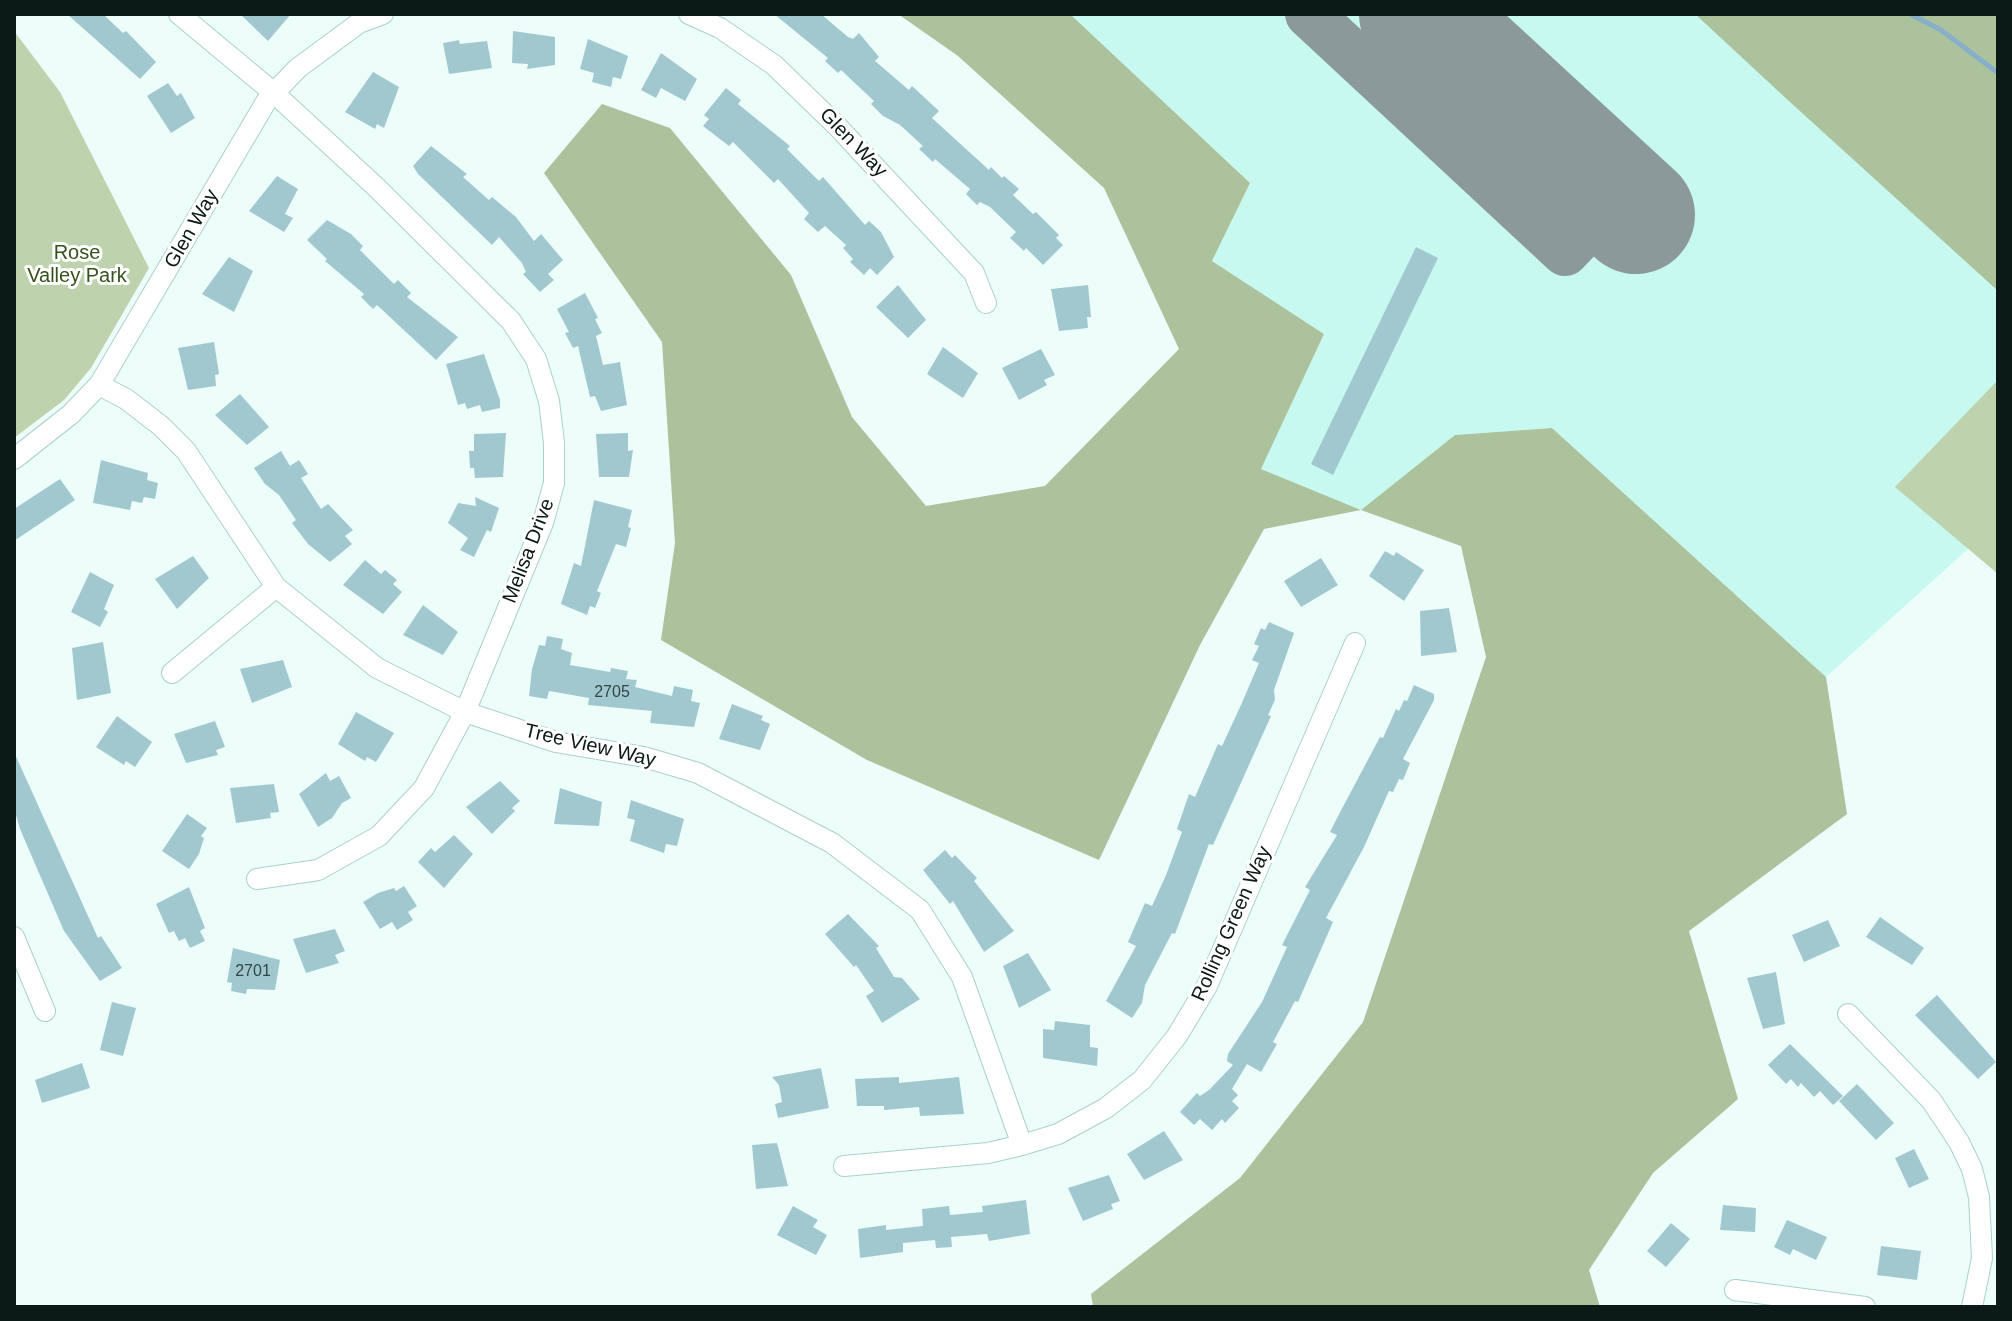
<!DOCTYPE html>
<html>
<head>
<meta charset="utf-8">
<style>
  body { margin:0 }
  #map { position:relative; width:2012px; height:1321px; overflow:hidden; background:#edfdfa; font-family:Arial,sans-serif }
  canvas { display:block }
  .frame { position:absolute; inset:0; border:16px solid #0b1a17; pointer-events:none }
</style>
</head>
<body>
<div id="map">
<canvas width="2012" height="1321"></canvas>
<div class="frame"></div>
</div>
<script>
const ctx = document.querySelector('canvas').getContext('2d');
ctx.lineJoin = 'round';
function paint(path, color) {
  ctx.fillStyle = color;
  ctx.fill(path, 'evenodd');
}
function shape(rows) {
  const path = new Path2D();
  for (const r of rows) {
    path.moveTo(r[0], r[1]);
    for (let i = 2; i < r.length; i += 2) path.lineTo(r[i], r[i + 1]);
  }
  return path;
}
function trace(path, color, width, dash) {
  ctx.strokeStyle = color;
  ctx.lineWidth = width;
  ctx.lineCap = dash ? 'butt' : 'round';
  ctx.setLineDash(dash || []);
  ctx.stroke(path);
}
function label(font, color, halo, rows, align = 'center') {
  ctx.font = font + ' Arial,sans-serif';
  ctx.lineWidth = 6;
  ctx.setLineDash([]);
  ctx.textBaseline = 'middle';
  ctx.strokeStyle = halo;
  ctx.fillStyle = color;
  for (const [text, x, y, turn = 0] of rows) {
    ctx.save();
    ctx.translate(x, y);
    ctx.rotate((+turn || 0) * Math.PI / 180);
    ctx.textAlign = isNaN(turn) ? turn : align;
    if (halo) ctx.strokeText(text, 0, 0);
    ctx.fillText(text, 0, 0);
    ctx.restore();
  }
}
const built = shape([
  [1070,14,1695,14,1998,291,1998,522,1826,677,1552,428,1455,435,1361,510,1261,469,1324,334,1212,261,1250,183]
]);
const green = shape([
  [14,31,60,92,149,268,91,368,64,400,14,438],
  [1998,380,1998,574,1895,487]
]);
const forest = shape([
  [898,14,1070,14,1250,183,1212,261,1324,334,1261,469,1361,510,1455,435,1552,428,1826,677,1847,814,1689,931,1738,1099,1653,1173,1589,1270,1600,1307,1093,1307,1091,1294,1240,1178,1363,1022,1486,657,1461,546,1361,510,1264,529,1200,645,1099,860,867,760,661,640,675,543,662,342,544,173,602,104,670,128,791,275,852,417,926,506,1045,486,1179,349,1104,188,958,56],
  [1695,14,1998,14,1998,291,1790,102]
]);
const stream = shape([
  [1910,14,1941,30,1998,73]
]);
const taxiway = shape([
  [1309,14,1565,252,1617,197],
  [1367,68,1416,14]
]);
const runway = shape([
  [1418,14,1636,215]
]);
const building = shape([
  [67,14,103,14,123,33,126,31,156,62,140,79],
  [240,14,291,14,268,41],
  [774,14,821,14,848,37,853,39,859,33,879,57,875,61,909,90,912,86,939,111,932,118,989,170,991,167,1002,178,1004,176,1019,189,1013,195,1033,214,1036,212,1059,235,1056,238,1063,245,1043,265,1026,248,1024,251,1010,238,1016,232,990,207,980,202,977,205,966,194,970,189,935,159,933,162,919,149,923,146,900,125,883,116,871,104,874,101,841,70,838,73,825,61,828,58],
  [513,31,555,37,555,65,527,69,528,64,512,63],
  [588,39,628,56,621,79,613,77,611,87,592,82,594,73,580,69],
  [459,40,460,44,487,41,492,68,449,74,443,43],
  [661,53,697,79,685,101,661,88,656,98,641,90],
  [373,72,399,87,384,128,377,124,375,129,345,112],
  [168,83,177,96,181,93,195,118,171,133,147,96],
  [726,88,741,100,738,104,790,146,787,149,819,181,823,177,865,225,869,221,881,232,894,257,877,275,870,268,864,275,850,262,853,259,843,248,846,245,825,226,818,232,804,219,809,213,778,179,774,183,733,142,729,146,703,126,709,119,704,115],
  [431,146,467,174,463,177,489,200,492,197,516,217,534,241,541,234,563,260,548,274,554,280,540,292,523,274,526,272,522,263,499,237,492,245,418,174,413,166],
  [277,176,298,189,285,214,293,218,284,232,249,211],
  [327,220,351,234,363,246,360,250,394,284,398,280,411,293,407,297,458,337,436,360,377,305,373,309,361,297,364,294,325,261,327,259,307,240],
  [1416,247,1438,258,1333,475,1311,464],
  [229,257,253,271,234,312,202,294],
  [898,285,926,320,908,338,876,307],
  [1088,285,1091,317,1087,317,1088,328,1059,331,1051,289],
  [585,293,598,318,595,319,602,333,596,336,603,365,620,362,627,405,601,411,595,396,590,397,578,346,573,348,565,333,569,332,557,309],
  [214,342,219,374,215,375,216,386,188,390,178,348],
  [943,347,978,373,963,398,927,374],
  [1041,349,1055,375,1044,380,1047,385,1019,400,1002,368],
  [484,354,500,400,500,408,482,412,480,405,467,409,465,403,458,405,446,364],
  [240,394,269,427,247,445,215,415],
  [506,433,503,477,475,478,474,468,470,468,469,451,474,451,474,434],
  [628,433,628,451,633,450,629,477,599,477,596,434],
  [281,451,290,466,299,460,308,474,301,478,321,509,328,504,353,530,345,536,352,544,330,562,308,544,292,523,296,520,279,495,265,484,254,468],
  [101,460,148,473,147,480,158,483,155,499,144,497,142,503,132,501,130,510,93,503],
  [60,479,75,500,14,541,14,509],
  [475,497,499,508,491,532,487,530,474,557,460,550,468,538,448,523,458,503,476,506],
  [594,500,632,510,628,527,631,528,626,547,616,544,597,591,601,593,595,608,590,606,587,615,561,604,574,563,581,566],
  [1385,551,1394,556,1396,552,1424,570,1404,601,1369,576],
  [193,556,209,578,177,609,155,579],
  [1321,558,1338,585,1301,607,1284,581],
  [365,560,381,574,385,570,397,580,393,584,402,592,383,614,343,585],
  [90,572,114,585,104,609,108,612,100,627,71,612],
  [423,605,458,632,443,655,403,635],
  [1449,608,1457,652,1421,656,1420,611],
  [1269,622,1294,633,1274,690,1275,700,1268,715,1271,716,1213,845,1209,844,1175,934,1172,933,1145,985,1142,1003,1132,1018,1106,1001,1136,946,1128,942,1145,903,1152,906,1166,875,1182,832,1177,829,1189,794,1195,797,1218,744,1222,746,1241,705,1259,663,1252,660,1259,646,1254,644,1261,628,1265,630],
  [547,636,563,639,561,649,572,653,570,665,610,672,611,668,628,671,626,679,637,680,635,687,672,696,674,686,693,690,691,701,700,703,694,727,650,723,652,711,588,705,589,698,549,691,547,699,529,696,532,669,539,645,545,646],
  [103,642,111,693,77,700,72,648],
  [283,660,292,687,252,703,240,669],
  [1414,685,1434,694,1434,700,1403,759,1410,763,1403,780,1399,779,1393,792,1389,791,1364,847,1326,918,1333,922,1298,1002,1295,1001,1273,1042,1277,1044,1261,1072,1247,1064,1232,1089,1238,1095,1232,1101,1239,1108,1225,1123,1222,1119,1212,1130,1200,1119,1194,1125,1180,1112,1197,1093,1200,1096,1209,1090,1233,1065,1227,1061,1228,1054,1262,1002,1287,947,1282,945,1310,890,1305,887,1337,835,1330,832,1337,818,1380,737,1383,738,1396,709,1399,711,1404,700,1407,701],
  [732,704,763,716,761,720,770,724,760,750,719,739],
  [356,712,394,733,376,762,367,757,365,761,338,744],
  [117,716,152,742,135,767,126,761,124,765,96,747],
  [215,721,225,747,216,750,218,755,186,763,174,734],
  [14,752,98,938,101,936,122,968,100,981,64,931,20,829,14,808],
  [326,773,330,781,339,776,351,798,342,803,332,818,318,827,299,794],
  [500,781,520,801,512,808,515,811,492,834,466,807],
  [274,784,279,812,270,813,271,818,236,823,230,788],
  [560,788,602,802,599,826,554,824],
  [631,800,684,819,677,846,666,844,664,853,630,841,635,820,627,818],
  [187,814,207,828,201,836,204,838,199,854,189,869,162,851],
  [454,835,473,854,444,888,418,862,431,848,435,852],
  [945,850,952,858,955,855,977,878,974,881,1014,931,984,952,953,901,950,904,923,870],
  [404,886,417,906,408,912,413,920,397,930,392,922,380,929,363,902,378,893,394,888,396,891],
  [189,887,205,928,200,931,205,941,190,948,185,938,179,941,174,931,169,933,156,904],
  [848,914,879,946,876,948,894,977,902,978,920,999,882,1023,866,996,874,991,856,965,854,967,825,934],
  [1880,917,1924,948,1912,965,1866,937],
  [1828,920,1840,946,1804,962,1792,935],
  [335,929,345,951,335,955,339,963,306,973,293,939],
  [233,948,280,960,275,990,247,989,246,994,231,991,232,983,227,982],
  [1028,953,1051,990,1019,1008,1003,966],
  [1776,972,1785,1024,1763,1029,1747,978],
  [1937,995,1996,1062,1978,1079,1915,1015],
  [112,1002,136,1008,123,1056,100,1050],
  [1055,1021,1090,1025,1090,1047,1098,1048,1097,1066,1043,1058,1043,1029,1054,1030],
  [1790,1044,1843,1096,1833,1105,1820,1091,1814,1097,1801,1083,1798,1087,1791,1079,1786,1084,1768,1065],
  [82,1063,90,1088,42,1103,35,1080],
  [821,1068,829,1108,778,1118,775,1104,782,1102,779,1085,772,1077],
  [899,1077,899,1083,959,1077,964,1114,920,1116,919,1107,884,1110,884,1106,857,1106,855,1079],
  [1857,1084,1894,1123,1876,1140,1839,1101],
  [1164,1131,1183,1160,1144,1180,1127,1154],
  [777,1143,788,1186,756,1189,752,1145],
  [1914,1149,1929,1179,1909,1188,1895,1158],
  [1109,1175,1120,1201,1111,1204,1113,1209,1083,1221,1068,1188],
  [1026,1200,1030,1234,989,1241,987,1234,951,1237,952,1247,936,1248,935,1240,903,1243,903,1252,860,1258,858,1229,886,1225,886,1230,923,1226,922,1209,949,1206,950,1215,983,1212,982,1206],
  [1723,1205,1756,1208,1755,1232,1720,1230],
  [793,1206,818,1220,813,1227,827,1235,816,1255,777,1235],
  [1787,1220,1827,1237,1816,1260,1793,1249,1790,1255,1774,1247],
  [1671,1223,1690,1239,1666,1267,1647,1251],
  [1881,1246,1921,1251,1917,1280,1877,1275]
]);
const minor = shape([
  [179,14,274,93,376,187,511,321,536,359,549,401,554,443,554,483,543,523,465,712,424,788,379,836,318,870,257,879],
  [689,14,720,28,774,65,837,126,974,273,986,303],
  [99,385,126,399,161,426,186,451,276,587,377,668,465,712,556,742,644,757,698,773,832,843,920,910,962,977,1022,1145],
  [14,459,71,414,99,385,267,100,298,68,359,23,383,14],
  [172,673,276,587],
  [14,937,45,1011],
  [1848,1014,1931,1100,1959,1142,1972,1169,1979,1197,1982,1258,1972,1307],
  [844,1166,988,1153,1022,1145,1058,1134,1106,1108,1142,1080,1177,1036,1207,986,1355,643],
  [1735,1290,1865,1307]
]);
const numberNames = [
  ["2705",612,693],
  ["2701",253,972]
];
const streetNames = [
  ["Glen Way",853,143,46],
  ["Glen Way",192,229,-60],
  ["Melisa Drive",529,551,-69],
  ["Tree View Way",590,746,13],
  ["Rolling Green Way",1232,924,-66]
];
const parkNames = [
  ["Rose",77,253],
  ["Valley Park",77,276]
];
paint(built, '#c7f9f1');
paint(green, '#bdd2ad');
paint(forest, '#acc29d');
trace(stream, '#87b0c8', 5);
trace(taxiway, '#8b9a98', 48);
trace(runway, '#8b9a98', 118);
paint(building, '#a2c8cf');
trace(minor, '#aad1ca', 22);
trace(minor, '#fff', 20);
label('16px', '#314645', null, numberNames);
label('20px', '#0b1a17', '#fff', streetNames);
label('20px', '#36521c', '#fff', parkNames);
</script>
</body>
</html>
